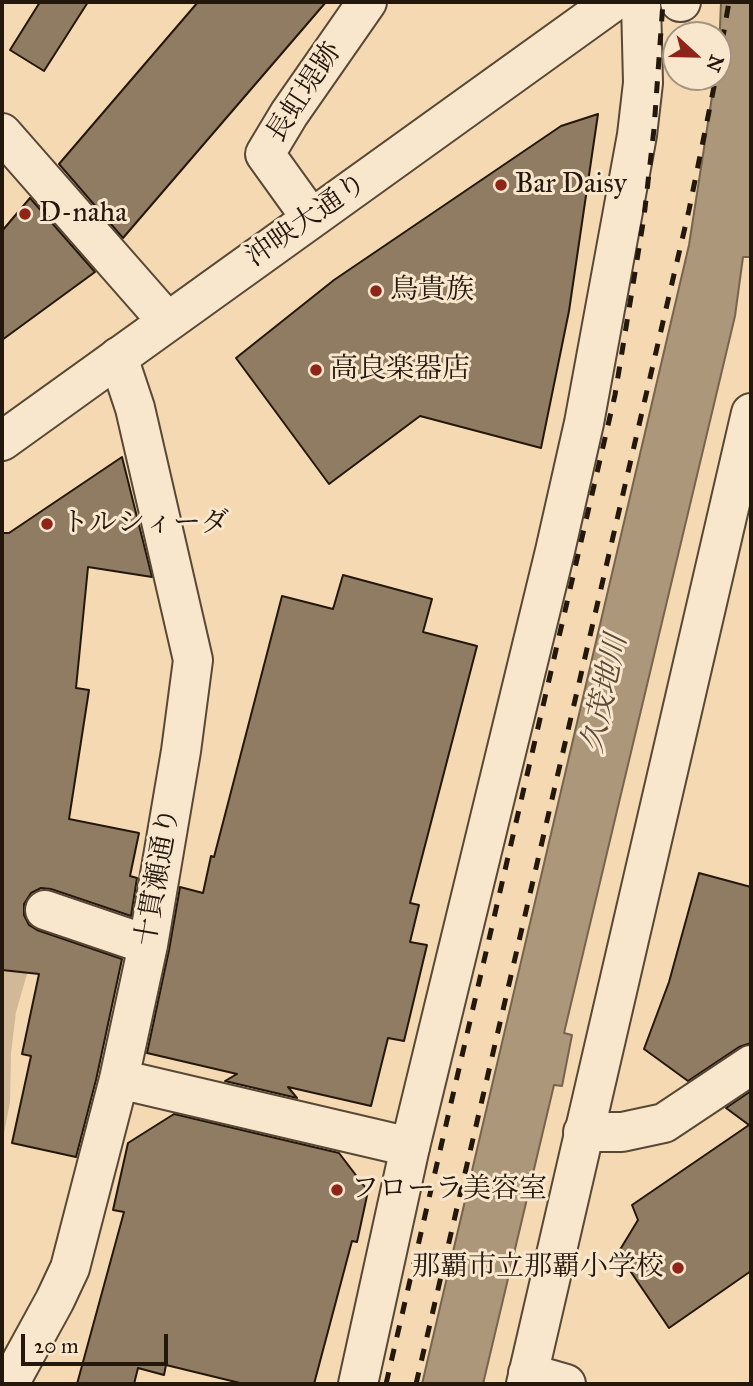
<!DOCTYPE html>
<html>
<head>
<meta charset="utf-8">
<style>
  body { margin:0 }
  #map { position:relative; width:753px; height:1386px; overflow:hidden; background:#f4d9b2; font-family:"IM FELL Great Primer",serif }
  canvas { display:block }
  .frame { position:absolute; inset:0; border:4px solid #24170c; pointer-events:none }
  .north { position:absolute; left:662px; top:21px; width:70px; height:70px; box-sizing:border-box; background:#f8e6cd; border:2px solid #a39380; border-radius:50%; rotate:112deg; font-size:19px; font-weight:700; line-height:28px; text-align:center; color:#24170c }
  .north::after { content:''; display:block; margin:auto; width:24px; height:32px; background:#8f2418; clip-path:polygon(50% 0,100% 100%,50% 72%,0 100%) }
  .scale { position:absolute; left:21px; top:1334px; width:147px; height:32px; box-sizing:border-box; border:4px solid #24170c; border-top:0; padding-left:9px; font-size:21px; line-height:24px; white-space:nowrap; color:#24170c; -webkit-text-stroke:5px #f8e6cd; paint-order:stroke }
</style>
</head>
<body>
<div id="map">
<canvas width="753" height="1386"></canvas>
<div class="frame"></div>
<div class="north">N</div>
<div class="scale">20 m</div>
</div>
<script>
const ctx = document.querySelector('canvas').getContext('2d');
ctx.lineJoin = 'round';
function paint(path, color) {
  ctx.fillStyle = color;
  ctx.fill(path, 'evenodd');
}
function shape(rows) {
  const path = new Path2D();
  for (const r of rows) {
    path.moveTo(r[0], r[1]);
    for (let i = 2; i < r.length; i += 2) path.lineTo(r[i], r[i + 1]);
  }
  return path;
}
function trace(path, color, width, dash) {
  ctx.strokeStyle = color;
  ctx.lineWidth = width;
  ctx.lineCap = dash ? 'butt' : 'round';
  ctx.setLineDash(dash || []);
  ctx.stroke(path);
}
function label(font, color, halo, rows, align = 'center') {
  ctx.font = font + ' "IM FELL Great Primer","Noto Serif JP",serif';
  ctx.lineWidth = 6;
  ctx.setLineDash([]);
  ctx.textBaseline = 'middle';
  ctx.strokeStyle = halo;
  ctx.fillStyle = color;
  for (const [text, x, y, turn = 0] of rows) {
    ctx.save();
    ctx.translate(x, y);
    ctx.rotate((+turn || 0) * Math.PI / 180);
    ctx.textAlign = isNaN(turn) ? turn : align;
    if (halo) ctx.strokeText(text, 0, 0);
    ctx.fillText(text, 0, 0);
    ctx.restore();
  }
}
const green = shape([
  [2,926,16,939,27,974,16,1012,11,1053,10,1102,2,1144]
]);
const water = shape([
  [721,2,751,2,751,257,743,257,735,316,564,1033,572,1035,562,1086,554,1085,483,1384,422,1384,689,245,715,77,718,77,721,2]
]);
const building = shape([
  [40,2,88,2,44,71,10,50,40,2],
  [198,2,326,2,123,238,59,164,198,2],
  [598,114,569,311,541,448,420,416,329,484,236,358,334,280,561,126,598,114],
  [30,198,95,272,2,340,2,231,30,198],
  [122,457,152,577,88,567,76,688,89,690,69,819,139,833,130,876,137,878,131,916,51,889,41,888,31,893,24,904,24,915,29,925,37,930,122,959,96,1080,76,1157,12,1143,31,1056,22,1054,39,974,2,970,2,533,9,533,122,457],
  [343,575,432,599,423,632,477,646,410,903,419,905,410,942,427,945,404,1041,388,1038,371,1106,288,1087,297,1098,225,1081,237,1074,147,1053,169,950,180,887,203,893,211,856,214,857,282,596,333,609,343,575],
  [699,873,751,887,751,1043,739,1047,688,1081,644,1049,669,982,699,873],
  [751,1091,751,1271,669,1328,618,1253,638,1220,632,1205,749,1125,726,1108,751,1091],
  [174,1114,339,1153,368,1191,357,1242,352,1241,314,1384,244,1384,166,1365,164,1375,138,1368,134,1384,77,1384,124,1212,113,1210,128,1143,174,1114]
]);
const minor = shape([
  [2,133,167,321],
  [311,218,265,154,289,114,367,2],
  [45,910,148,945],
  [119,1079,410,1147],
  [583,1132,622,1132,664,1123,751,1065],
  [528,1373,566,1384],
  [9,1384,55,1300,70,1268,119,1079,148,945,181,751,193,660,135,408,118,357]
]);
const tertiary = shape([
  [680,2,681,2],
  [2,441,613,2],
  [358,1384,410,1147,555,551,584,423,637,135,643,83,641,2],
  [526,1384,751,413]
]);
const rail = shape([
  [718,65,729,2],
  [386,1384,615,395,644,217,654,129,663,2],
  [416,1384,689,210,716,77]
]);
const markers = [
  [501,185,7,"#8f2418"],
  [25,214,7,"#8f2418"],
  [376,291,7,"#8f2418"],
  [316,370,7,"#8f2418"],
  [47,524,7,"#8f2418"],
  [337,1190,7,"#8f2418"],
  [678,1268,7,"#8f2418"]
];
const streetNames = [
  ["長虹堤跡",305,93,-57],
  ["沖映大通り",307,221,-35],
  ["十貫瀬通り",159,877,-80]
];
const poiNames = [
  ["Bar Daisy",515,185],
  ["D-naha",39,214],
  ["鳥貴族",390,291],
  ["高良楽器店",330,370],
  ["トルシィーダ",61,524],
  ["フローラ美容室",351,1190],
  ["那覇市立那覇小学校",664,1268,"right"]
];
const waterNames = [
  ["久茂地川",606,694,-78]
];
paint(green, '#d1b896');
paint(water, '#ad977a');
trace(water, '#76644e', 2);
paint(building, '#907c62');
trace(building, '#24170c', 2);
trace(minor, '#584836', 42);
trace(tertiary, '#584836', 42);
trace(minor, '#f8e6cd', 38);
trace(tertiary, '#f8e6cd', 38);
trace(rail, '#24170c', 5, [12, 12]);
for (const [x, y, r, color] of markers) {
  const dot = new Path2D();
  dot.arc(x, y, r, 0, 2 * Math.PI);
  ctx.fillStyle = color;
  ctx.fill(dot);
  trace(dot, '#f8e6cd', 2.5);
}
label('28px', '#24170c', '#f8e6cd', streetNames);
label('28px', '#24170c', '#f8e6cd', poiNames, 'left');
label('italic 30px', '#5b4a38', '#f8e6cd', waterNames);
</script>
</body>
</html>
